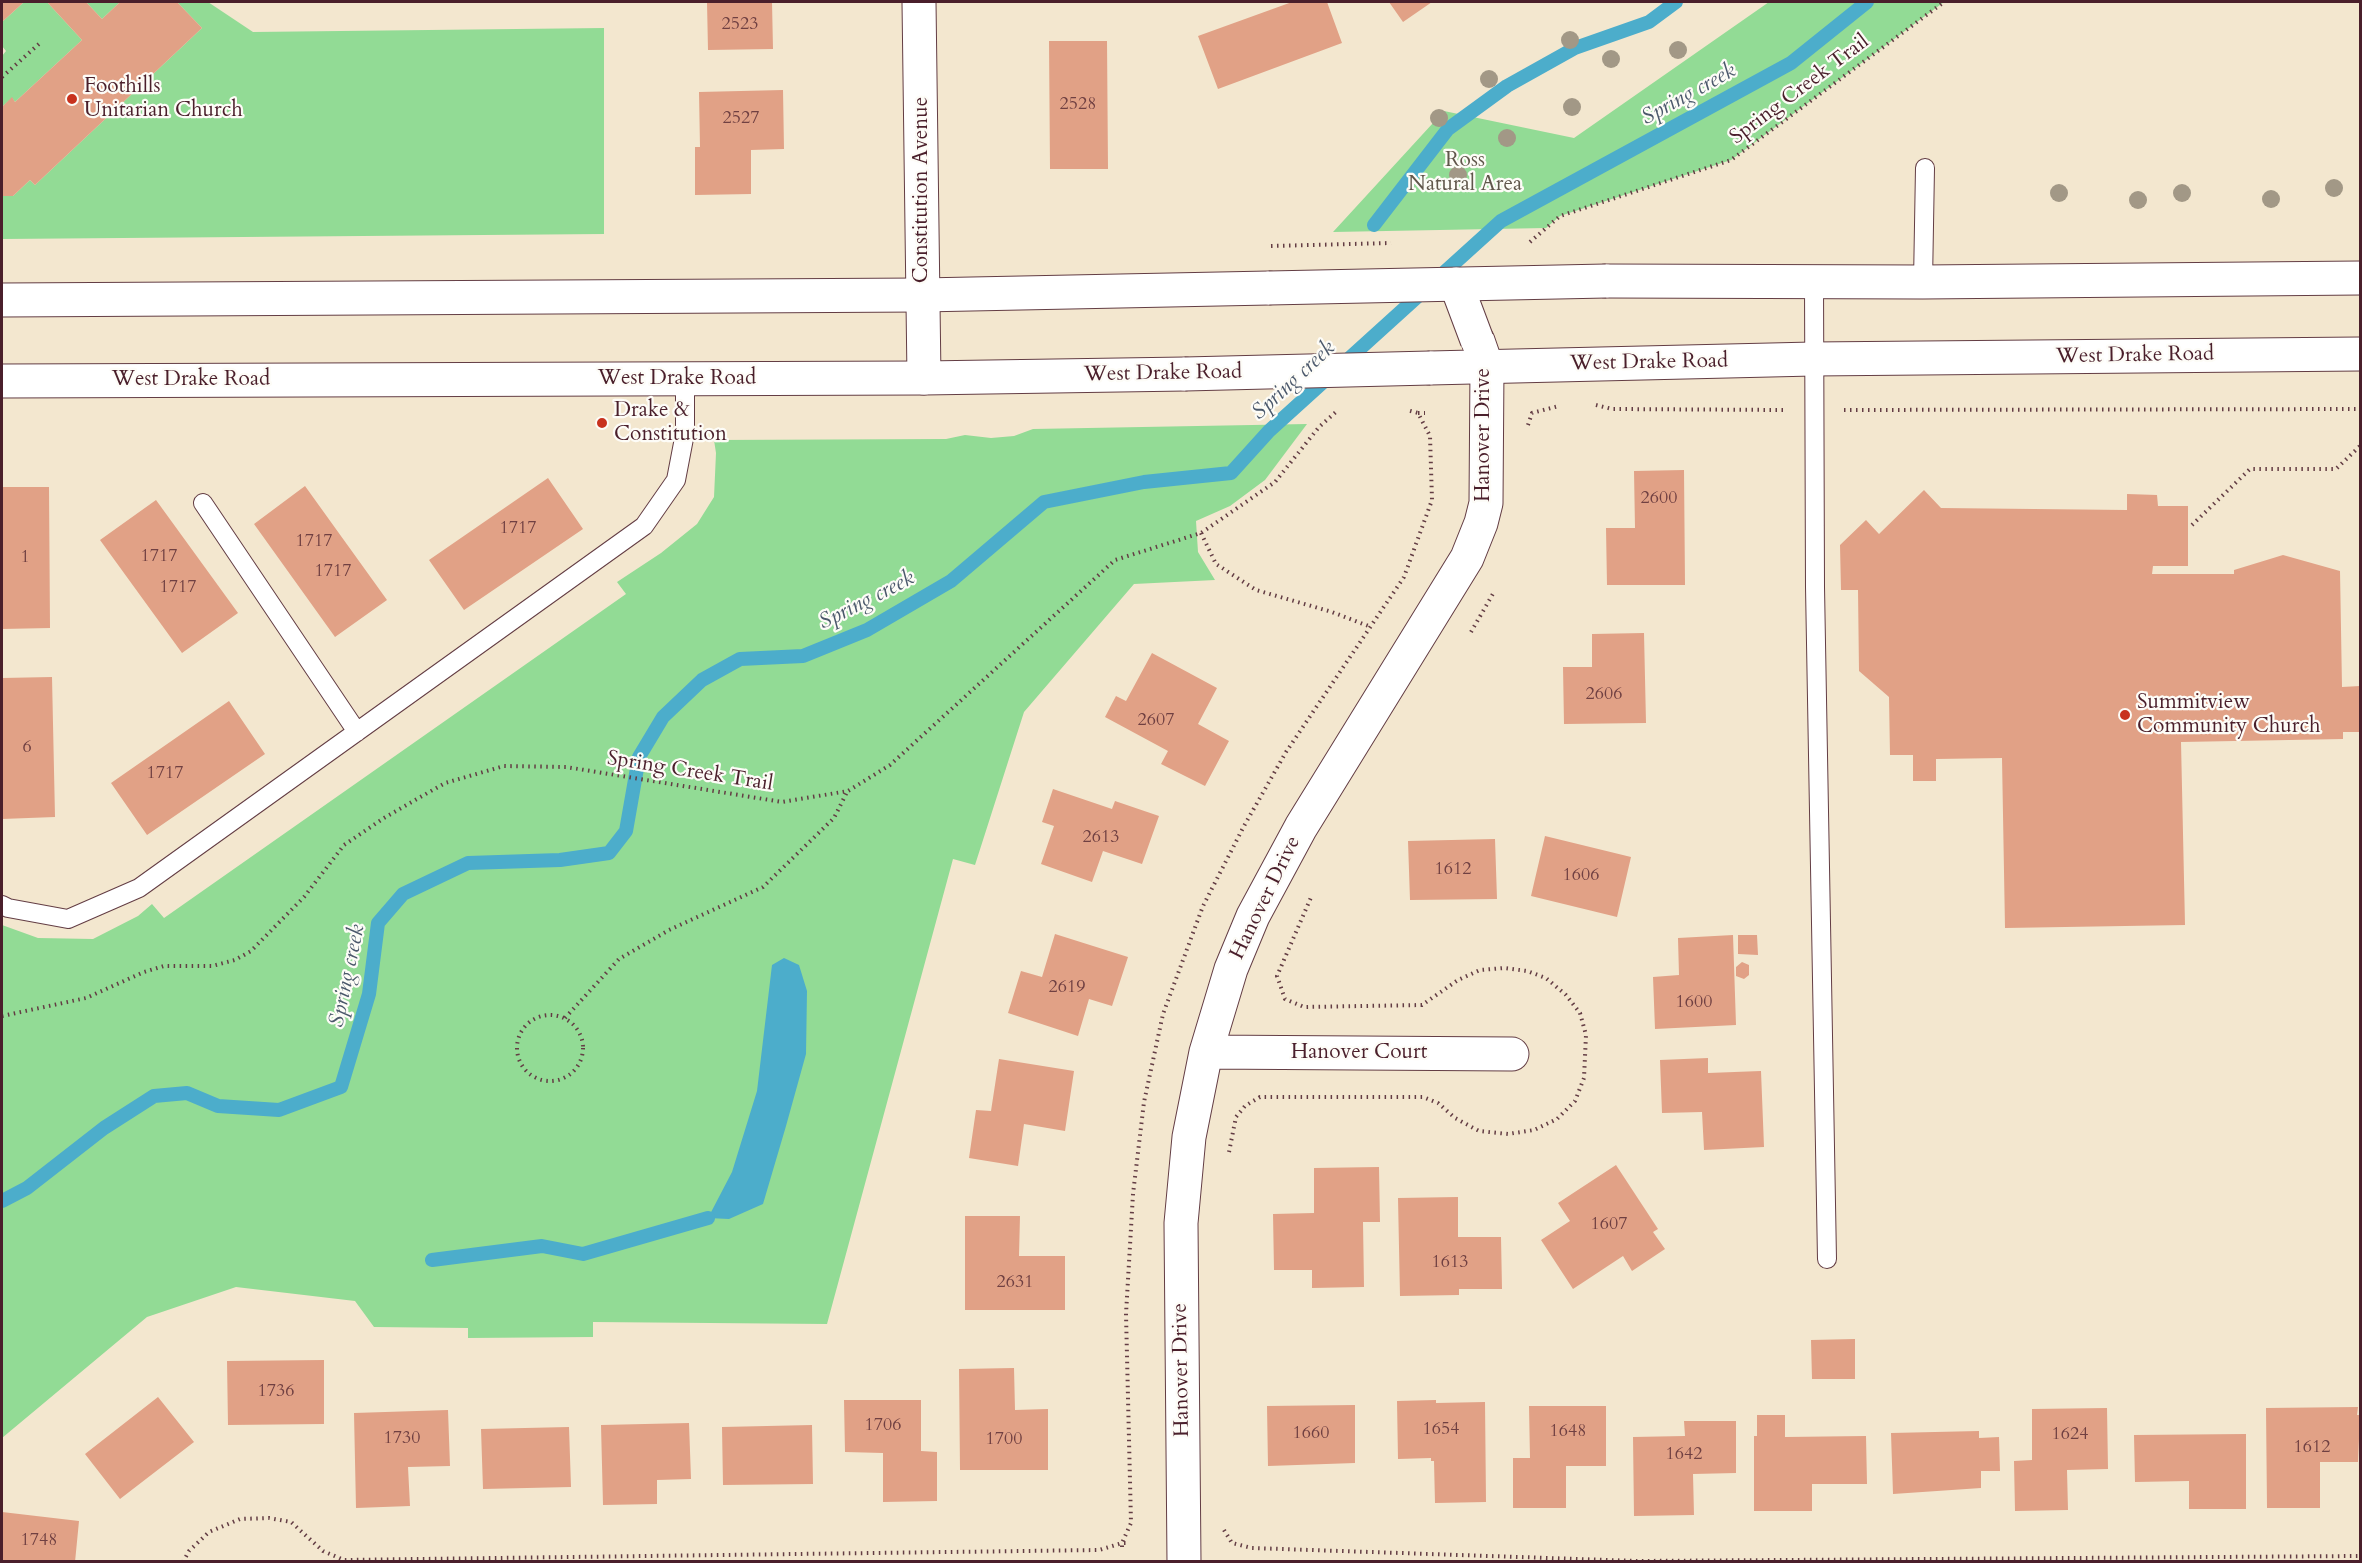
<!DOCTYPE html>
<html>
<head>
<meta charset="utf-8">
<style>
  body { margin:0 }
  #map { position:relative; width:2362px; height:1563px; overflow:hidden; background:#f3e7cf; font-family:Cardo,serif }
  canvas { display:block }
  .frame { position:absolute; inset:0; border:3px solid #4a1f2b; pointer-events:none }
</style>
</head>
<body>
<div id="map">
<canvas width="2362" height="1563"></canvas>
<div class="frame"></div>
</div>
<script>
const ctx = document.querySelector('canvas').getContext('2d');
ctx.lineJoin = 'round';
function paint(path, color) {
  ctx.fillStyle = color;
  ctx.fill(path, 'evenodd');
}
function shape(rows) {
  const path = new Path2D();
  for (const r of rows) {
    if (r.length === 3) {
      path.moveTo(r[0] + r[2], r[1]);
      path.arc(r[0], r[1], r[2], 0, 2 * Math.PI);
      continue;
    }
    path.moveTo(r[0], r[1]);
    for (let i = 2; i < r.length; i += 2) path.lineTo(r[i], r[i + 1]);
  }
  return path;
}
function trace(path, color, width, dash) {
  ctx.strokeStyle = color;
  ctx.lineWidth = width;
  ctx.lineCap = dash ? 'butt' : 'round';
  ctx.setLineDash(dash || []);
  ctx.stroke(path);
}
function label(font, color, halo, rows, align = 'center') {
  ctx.font = font + ' Cardo,serif';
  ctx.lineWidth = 4.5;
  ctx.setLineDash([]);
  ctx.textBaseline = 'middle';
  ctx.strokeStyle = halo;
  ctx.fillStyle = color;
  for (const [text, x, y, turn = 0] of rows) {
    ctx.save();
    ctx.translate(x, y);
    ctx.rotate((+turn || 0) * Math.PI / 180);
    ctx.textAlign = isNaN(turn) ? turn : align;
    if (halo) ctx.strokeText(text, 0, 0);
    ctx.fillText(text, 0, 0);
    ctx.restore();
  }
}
const green = shape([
  [24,2,47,2,82,40,15,102,12,98,2,107,2,56,6,51,2,46,2,22],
  [86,2,120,2,102,19],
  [177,2,208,2,253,32,604,28,604,234,2,239,2,196,13,196,30,180,35,185,202,28],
  [1769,2,1944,2,1731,160,1560,216,1546,228,1333,232,1444,111,1574,138],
  [1307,424,1265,480,1230,506,1196,521,1198,552,1215,580,1134,584,1024,712,975,865,953,859,827,1324,593,1322,593,1337,468,1338,468,1328,374,1327,355,1301,236,1287,147,1317,2,1438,2,925,38,938,93,939,138,916,152,904,164,918,626,594,617,582,661,553,697,524,714,497,716,453,714,440,946,439,965,435,991,438,1014,436,1033,429]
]);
const water = shape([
  [784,958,799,965,807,991,806,1054,786,1126,763,1204,729,1219,708,1218,732,1172,757,1091,772,965]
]);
const stream = shape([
  [1374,225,1448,129,1507,86,1575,48,1649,22,1676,2],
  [2,1201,27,1188,104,1128,154,1096,187,1093,218,1106,279,1110,341,1087,369,994,378,923,403,894,468,863,560,860,609,853,626,831,639,757,663,717,702,680,740,659,803,656,867,630,951,581,1044,502,1144,482,1231,473,1269,431,1501,221,1791,63,1867,2],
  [432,1260,542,1246,583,1254,708,1218]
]);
const building = shape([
  [2,2,24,2,2,22],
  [47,2,86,2,102,19,120,2,177,2,202,28,35,185,30,180,13,196,2,196,2,107,12,97,15,102,82,40],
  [707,2,772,2,773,49,708,50],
  [1292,2,1327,2,1342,43,1218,89,1198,36],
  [1389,2,1432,2,1403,22],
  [1049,41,1107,41,1108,169,1050,169],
  [783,90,784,149,751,150,751,194,695,195,695,147,700,147,699,92],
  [1684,470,1685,585,1607,585,1606,528,1635,528,1634,471],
  [548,478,583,529,464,610,429,560],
  [305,486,387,600,335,637,254,524],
  [2,487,49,487,50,628,2,629],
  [1924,490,1941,508,2127,510,2127,494,2157,495,2158,506,2188,506,2188,566,2153,566,2152,574,2234,574,2234,570,2283,555,2340,571,2342,687,2360,686,2360,732,2343,732,2343,739,2181,742,2185,925,2005,928,2002,758,1936,759,1936,781,1913,781,1913,755,1890,755,1889,697,1859,671,1858,590,1841,590,1840,545,1866,520,1879,534],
  [156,500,238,613,182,653,100,540],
  [1644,633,1646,723,1564,724,1563,667,1592,667,1592,634],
  [1152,653,1217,688,1198,724,1229,741,1205,786,1161,764,1168,751,1105,717,1116,696,1126,701],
  [52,677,55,817,2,819,2,678],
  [229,701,265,754,147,835,111,783],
  [1053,789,1112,809,1115,801,1159,816,1142,864,1103,851,1092,882,1041,864,1054,826,1042,822],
  [1545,836,1631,857,1617,917,1531,896],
  [1495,839,1497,899,1410,900,1408,841],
  [1055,934,1128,957,1112,1006,1089,999,1078,1036,1008,1013,1021,971,1042,977],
  [1733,935,1736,1025,1655,1029,1653,977,1679,975,1678,938],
  [1738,935,1757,935,1758,955,1738,954],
  [1742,962,1749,965,1749,975,1744,979,1736,976,1736,967],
  [1708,1058,1708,1073,1761,1071,1764,1147,1704,1150,1702,1112,1662,1113,1660,1060],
  [999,1059,1074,1071,1065,1131,1024,1124,1018,1166,969,1158,976,1110,991,1111],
  [1616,1165,1658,1229,1653,1232,1665,1249,1632,1271,1623,1256,1573,1289,1541,1240,1570,1221,1558,1203],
  [1379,1167,1380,1222,1363,1222,1364,1287,1312,1288,1312,1270,1274,1270,1273,1214,1314,1213,1314,1168],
  [1458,1197,1458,1237,1501,1237,1502,1289,1459,1289,1459,1295,1400,1296,1398,1198],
  [965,1216,1020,1216,1019,1256,1065,1256,1065,1310,965,1310],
  [1855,1339,1855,1379,1812,1379,1811,1340],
  [324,1360,324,1424,228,1425,227,1361],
  [1014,1368,1015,1410,1048,1409,1048,1470,960,1470,959,1369],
  [158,1397,194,1442,120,1499,85,1454],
  [844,1400,921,1400,921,1451,937,1452,937,1501,883,1502,883,1453,845,1452],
  [1436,1400,1436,1403,1485,1402,1486,1502,1435,1503,1434,1461,1431,1461,1431,1458,1398,1459,1397,1401],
  [1355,1405,1355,1463,1268,1466,1267,1406],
  [1529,1406,1606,1406,1606,1466,1566,1466,1566,1508,1513,1508,1513,1458,1530,1458],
  [2358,1407,2357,1415,2360,1415,2358,1462,2320,1462,2320,1508,2267,1508,2266,1408],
  [2107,1408,2108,1469,2067,1470,2068,1510,2015,1511,2014,1461,2032,1460,2032,1409],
  [448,1410,450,1466,408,1467,410,1506,356,1508,354,1413],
  [1757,1415,1785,1415,1785,1437,1866,1436,1867,1484,1812,1484,1812,1511,1754,1511,1754,1436,1757,1436],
  [1684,1421,1736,1421,1736,1473,1693,1474,1694,1515,1634,1516,1633,1437,1685,1436],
  [689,1423,691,1479,657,1480,657,1504,603,1505,601,1425],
  [812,1425,813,1484,723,1485,722,1427],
  [569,1427,571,1487,483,1489,481,1429],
  [1979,1431,1979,1438,1999,1437,2000,1471,1981,1471,1981,1488,1893,1494,1891,1433],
  [2246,1434,2246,1509,2189,1509,2189,1481,2135,1482,2134,1435],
  [2,1512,79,1521,75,1562,2,1562]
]);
const path = shape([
  [2,77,40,43],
  [1530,242,1560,216,1731,160,1944,2],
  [1596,405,1612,409,1783,410],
  [1844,410,2360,409],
  [1418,413,1425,413],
  [1528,425,1532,413,1559,406],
  [2192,525,2250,469,2336,469,2360,446],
  [1201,533,1216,564,1256,590,1332,612,1371,627],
  [1471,632,1494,592],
  [550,1048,33],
  [2,1016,86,998,144,972,164,966,212,966,235,960,251,951,304,897,344,845,384,818,445,783,504,766,566,767,782,802,848,791,890,765,1115,560,1201,533,1275,482,1319,427,1337,411],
  [565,1018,619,959,669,930,763,887,834,818,847,792],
  [1229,1152,1236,1117,1245,1106,1260,1097,1423,1097,1438,1103,1455,1118,1479,1131,1508,1134,1534,1130,1557,1119,1575,1101,1584,1078,1586,1035,1580,1013,1566,995,1546,978,1527,971,1504,968,1480,970,1458,980,1422,1005,1304,1007,1285,999,1277,976,1312,895],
  [1224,1530,1232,1543,1252,1548,1637,1561,2360,1556],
  [1122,1547,1122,1543,1129,1543],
  [183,1562,189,1551,209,1532,240,1519,269,1518,291,1522,323,1551,344,1560,1099,1550,1122,1543,1131,1523,1126,1314,1133,1194,1144,1102,1163,1014,1203,906,1244,826,1286,752,1404,577,1432,500,1430,436,1418,413,1407,410]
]);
const lane = shape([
  [1814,282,1815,587,1827,1259],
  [1923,282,1925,168],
  [203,503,357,732],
  [2,905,8,908,68,919,139,888,644,526,676,480,685,433,685,378]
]);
const street = shape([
  [919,2,924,378],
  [1206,1052,1512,1054],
  [1184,1562,1181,1223,1189,1137,1206,1052,1231,969,1253,916,1301,827,1467,558,1481,523,1486,503,1487,367,1478,341]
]);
const primary = shape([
  [1606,281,1923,282,2360,278],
  [2,300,922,295,1269,288],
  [1430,368,1813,359,2360,354],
  [2,381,924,378,1185,374]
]);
const pathBridge = shape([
  [1271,246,1391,243]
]);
const streetBridge = shape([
  [1456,284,1477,340]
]);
const primaryBridge = shape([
  [1269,288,1606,281],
  [1185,374,1430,368]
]);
const trees = [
  [1570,40],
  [1678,50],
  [1611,59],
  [1489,79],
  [1572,107],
  [1439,118],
  [1507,138],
  [1458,175],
  [2334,188],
  [2059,193],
  [2182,193],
  [2271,199],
  [2138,200]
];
const markers = [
  [72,99,6,"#c8321e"],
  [602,423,6,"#c8321e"],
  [2125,715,6,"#c8321e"]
];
const numberNames = [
  ["2523",740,25],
  ["2528",1078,105],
  ["2527",741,119],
  ["2600",1659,499],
  ["1717",518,529],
  ["1717",314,542],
  ["1717",159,557],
  ["1",25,558],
  ["1717",333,572],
  ["1717",178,588],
  ["2606",1604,695],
  ["2607",1156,721],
  ["6",27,748],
  ["1717",165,774],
  ["2613",1101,838],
  ["1612",1453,870],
  ["1606",1581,876],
  ["2619",1067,988],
  ["1600",1694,1003],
  ["1607",1609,1225],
  ["1613",1450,1263],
  ["2631",1015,1283],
  ["1736",276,1392],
  ["1706",883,1426],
  ["1654",1441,1430],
  ["1648",1568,1432],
  ["1660",1311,1434],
  ["1624",2070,1435],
  ["1730",402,1439],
  ["1700",1004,1440],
  ["1612",2312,1448],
  ["1642",1684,1455],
  ["1748",39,1541]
];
const poiNames = [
  ["Foothills",84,87],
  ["Unitarian Church",84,111],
  ["Drake &",614,411],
  ["Constitution",614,435],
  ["Summitview",2137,703],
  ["Community Church",2137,727]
];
const streetNames = [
  ["Spring Creek Trail",1800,90,-37],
  ["Constitution Avenue",922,190,-90],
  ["West Drake Road",2135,356,-1],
  ["West Drake Road",1649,363,-1],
  ["West Drake Road",1163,374,-1],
  ["West Drake Road",677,379],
  ["West Drake Road",191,380],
  ["Hanover Drive",1484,435,-90],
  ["Spring Creek Trail",690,772,9],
  ["Hanover Drive",1266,898,-64],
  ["Hanover Court",1359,1053],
  ["Hanover Drive",1182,1370,-91]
];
const parkNames = [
  ["Ross",1465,161],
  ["Natural Area",1465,185]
];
const waterNames = [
  ["Spring creek",1689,95,-29],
  ["Spring creek",1294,381,-43],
  ["Spring creek",867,601,-27],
  ["Spring creek",348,976,-78]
];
paint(green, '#92db95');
paint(water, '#4cadcb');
trace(stream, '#4cadcb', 14);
paint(building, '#e1a186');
trace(lane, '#633d44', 20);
trace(street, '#633d44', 35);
trace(primary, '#633d44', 35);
trace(path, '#633d44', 4, [1.5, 4.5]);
trace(lane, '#fff', 18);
trace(street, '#fff', 33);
trace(primary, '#fff', 33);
trace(streetBridge, '#633d44', 35, []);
trace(primaryBridge, '#633d44', 35, []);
trace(pathBridge, '#633d44', 4, [1.5, 4.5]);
trace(streetBridge, '#fff', 33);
trace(primaryBridge, '#fff', 33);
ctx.fillStyle = '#a29886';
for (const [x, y] of trees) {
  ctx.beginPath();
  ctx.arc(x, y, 9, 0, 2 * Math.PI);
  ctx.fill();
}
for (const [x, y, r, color] of markers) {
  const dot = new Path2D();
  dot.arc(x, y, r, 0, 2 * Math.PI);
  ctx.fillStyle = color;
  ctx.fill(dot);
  trace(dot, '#fdfcf7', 2);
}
label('18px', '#704042', null, numberNames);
label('21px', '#4a1f2b', '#fdfcf7', poiNames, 'left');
label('21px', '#4a1f2b', '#fdfcf7', streetNames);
label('21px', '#60574b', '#fdfcf7', parkNames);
label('italic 22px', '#4b586b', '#fdfcf7', waterNames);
</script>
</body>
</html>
